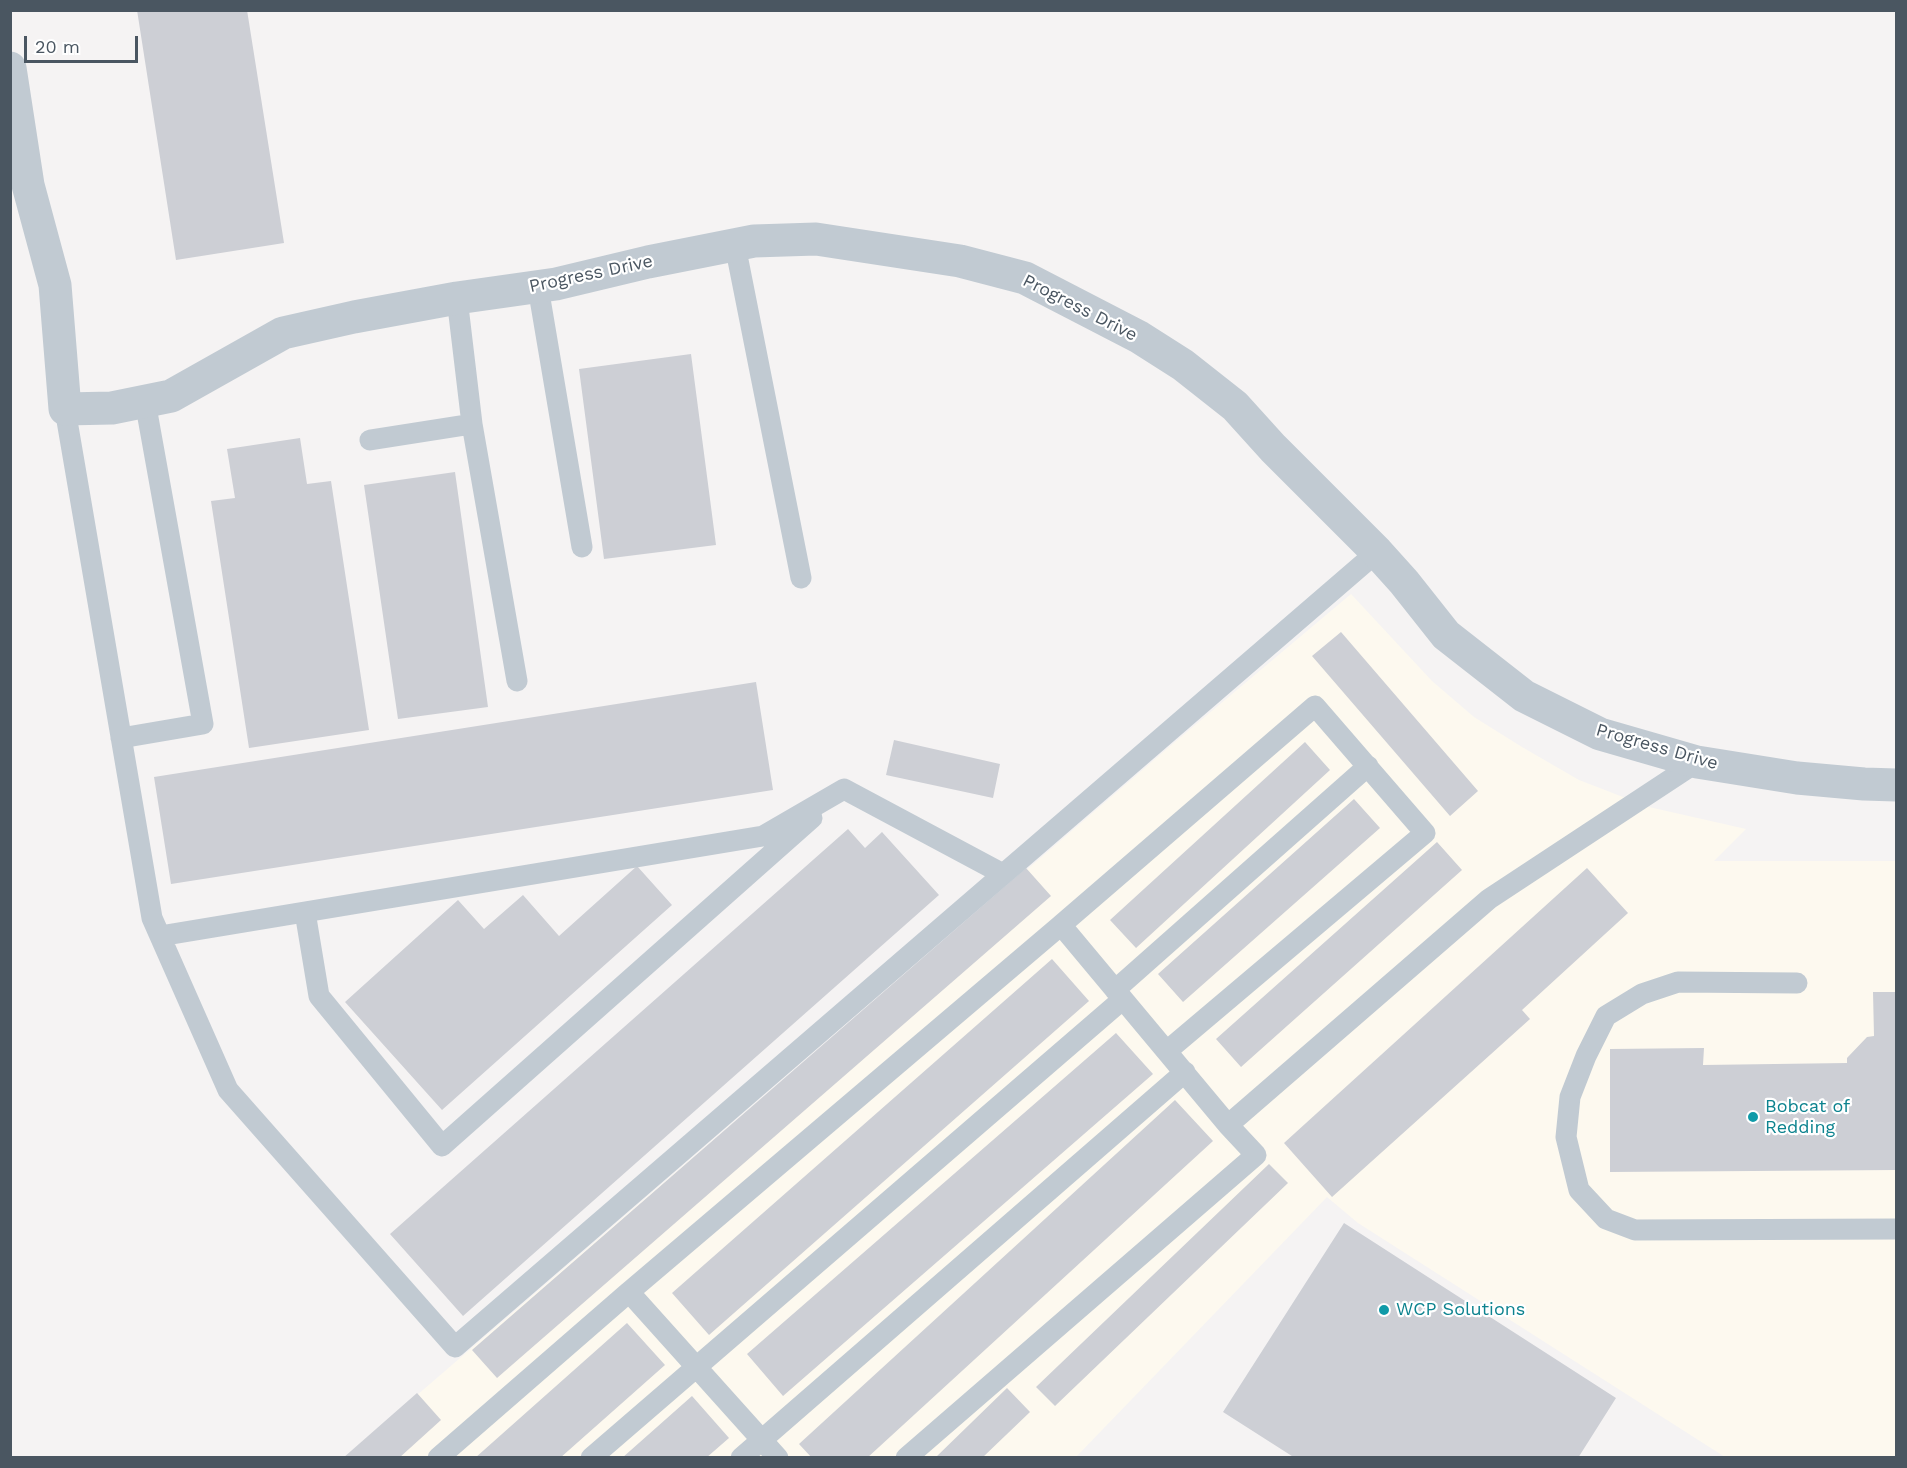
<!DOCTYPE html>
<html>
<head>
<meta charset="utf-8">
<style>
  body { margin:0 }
  #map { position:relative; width:1907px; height:1468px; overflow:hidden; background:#f5f3f3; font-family:"Work Sans",sans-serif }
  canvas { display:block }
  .frame { position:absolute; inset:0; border:12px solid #4a5661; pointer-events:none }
  .scale { position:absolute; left:24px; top:36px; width:114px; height:27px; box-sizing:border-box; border:3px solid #4a5661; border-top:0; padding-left:8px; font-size:18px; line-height:21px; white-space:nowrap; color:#4a5661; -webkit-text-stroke:4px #fff; paint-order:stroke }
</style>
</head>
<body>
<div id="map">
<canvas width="1907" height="1468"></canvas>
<div class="frame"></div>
<div class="scale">20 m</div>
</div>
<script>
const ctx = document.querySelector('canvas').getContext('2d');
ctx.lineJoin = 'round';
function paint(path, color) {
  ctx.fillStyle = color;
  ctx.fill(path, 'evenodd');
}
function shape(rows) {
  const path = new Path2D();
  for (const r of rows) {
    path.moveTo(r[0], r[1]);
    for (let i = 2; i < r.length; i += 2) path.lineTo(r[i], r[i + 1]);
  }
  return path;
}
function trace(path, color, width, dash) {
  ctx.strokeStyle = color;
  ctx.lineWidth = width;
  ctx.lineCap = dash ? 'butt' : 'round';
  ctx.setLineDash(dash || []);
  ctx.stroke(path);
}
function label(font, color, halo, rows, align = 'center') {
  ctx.font = font + ' "Work Sans",sans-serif';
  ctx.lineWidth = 4.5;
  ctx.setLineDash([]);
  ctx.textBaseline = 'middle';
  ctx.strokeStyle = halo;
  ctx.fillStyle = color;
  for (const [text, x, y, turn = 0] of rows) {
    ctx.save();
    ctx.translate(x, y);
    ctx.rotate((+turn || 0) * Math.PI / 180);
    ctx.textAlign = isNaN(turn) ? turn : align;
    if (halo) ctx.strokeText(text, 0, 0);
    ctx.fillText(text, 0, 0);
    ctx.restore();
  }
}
const commercial = shape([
  [1351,594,1432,681,1474,717,1522,747,1579,780,1649,807,1746,829,1714,861,1896,861,1896,1457,1725,1457,1358,1223,1327,1197,1076,1457,344,1458,1175,742]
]);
const building = shape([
  [137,10,247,10,284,243,176,260],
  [691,354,716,545,604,559,579,369],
  [300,438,307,484,331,481,369,730,249,748,211,501,235,498,227,449],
  [455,472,488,707,398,719,364,485],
  [1341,632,1478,791,1450,816,1312,656],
  [756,682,773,790,171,884,154,777],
  [894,740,1000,764,993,798,886,775],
  [1305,742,1330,770,1136,948,1110,920],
  [1354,799,1380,828,1183,1002,1158,974],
  [848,829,865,848,882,832,939,895,463,1316,390,1234],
  [1437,842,1462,870,1241,1067,1216,1039],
  [637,866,672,905,442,1110,345,1002,458,900,484,929,523,895,559,936],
  [1026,868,1051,896,497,1378,472,1350],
  [1587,868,1628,913,1522,1010,1530,1019,1332,1197,1284,1143],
  [1052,959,1089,1001,709,1335,672,1293],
  [1873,992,1896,992,1896,1170,1610,1172,1610,1049,1704,1048,1703,1065,1847,1063,1847,1058,1867,1037,1874,1036],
  [1116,1033,1153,1074,783,1396,747,1354],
  [1175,1100,1213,1141,867,1458,812,1458,799,1444],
  [1269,1164,1288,1183,1055,1406,1036,1387],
  [1344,1223,1616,1398,1578,1458,1295,1458,1223,1412],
  [627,1323,665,1365,560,1458,475,1458],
  [1007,1388,1030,1412,982,1458,935,1458],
  [417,1393,441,1420,399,1458,343,1458],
  [692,1396,729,1438,706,1458,622,1458]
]);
const lane = shape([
  [735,245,801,578],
  [538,287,582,547],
  [65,409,152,918,228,1090,455,1347,1377,552],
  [472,424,517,681],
  [370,440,472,424,457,298],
  [121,738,203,724,145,401],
  [305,912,319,996,442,1146,812,818],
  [160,936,763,836,844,789,1003,874],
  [1797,983,1678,982,1642,994,1606,1016,1586,1056,1570,1097,1566,1137,1579,1190,1606,1219,1635,1230,1896,1229],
  [1115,990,1368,766],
  [1167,1051,1425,833,1315,706,1061,925,1228,1125,1489,899,1697,762],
  [438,1458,629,1292],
  [591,1458,1123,999],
  [741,1458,1185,1072],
  [778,1458,629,1292,1061,925],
  [906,1458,1256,1155,1228,1125]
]);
const street = shape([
  [10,68,28,185,55,285,65,409,112,408,171,396,283,333,354,317,457,298,556,284,648,262,754,241,816,239,960,261,1025,278,1139,337,1183,365,1235,406,1273,448,1377,552,1404,582,1446,635,1524,696,1600,734,1697,762,1797,778,1864,784,1896,785]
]);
const markers = [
  [1753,1117,6,"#0f9aa8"],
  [1384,1310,6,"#0f9aa8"]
];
const streetNames = [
  ["Progress Drive",591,274,-12],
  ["Progress Drive",1080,308,27],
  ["Progress Drive",1657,747,16]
];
const cultureNames = [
  ["Bobcat of",1765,1107],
  ["Redding",1765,1128],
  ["WCP Solutions",1396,1310]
];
paint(commercial, '#fdf9ef');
paint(building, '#cdcfd5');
trace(lane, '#c1cad2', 21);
trace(street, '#c1cad2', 33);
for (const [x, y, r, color] of markers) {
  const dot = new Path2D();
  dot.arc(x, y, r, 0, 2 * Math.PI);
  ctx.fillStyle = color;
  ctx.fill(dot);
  trace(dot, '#fff', 2);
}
label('18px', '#4a5661', '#fff', streetNames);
label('18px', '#0d838f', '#fff', cultureNames, 'left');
</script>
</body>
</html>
